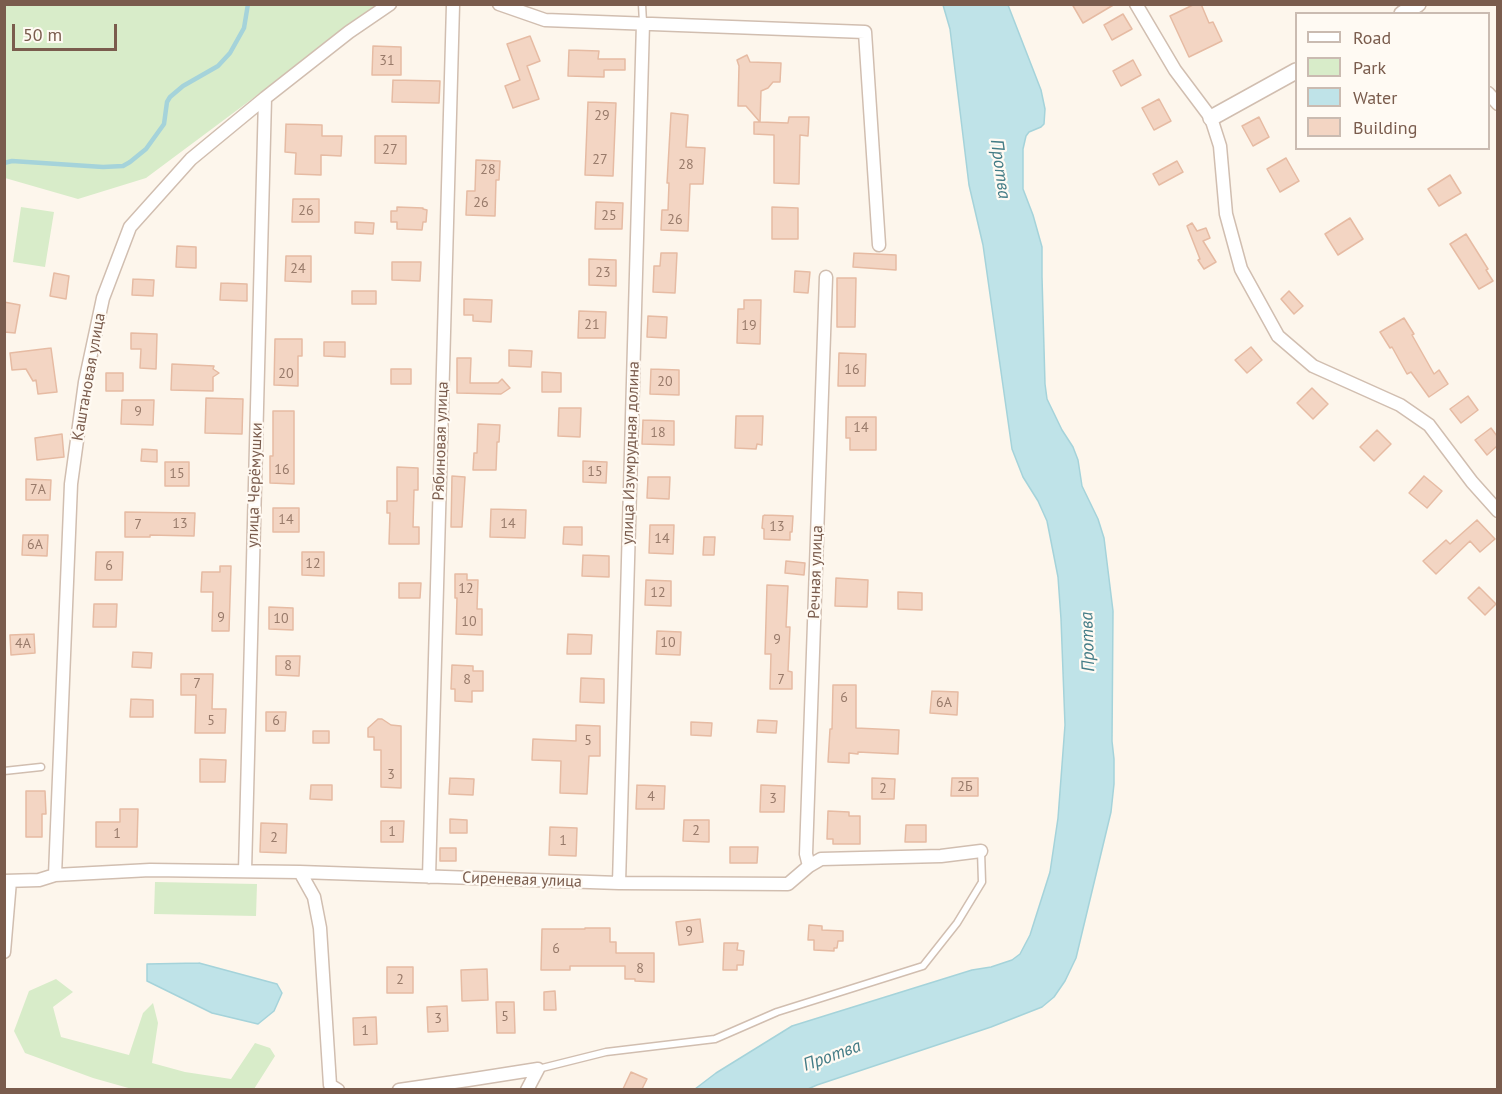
<!DOCTYPE html>
<html>
<head>
<meta charset="utf-8">
<style>
  body { margin:0 }
  #map { position:relative; width:1502px; height:1094px; overflow:hidden; background:#fdf6ec; font-family:"PT Sans",sans-serif }
  canvas { display:block }
  .frame { position:absolute; inset:0; border:6px solid #7a5c4d; pointer-events:none }
  .legend { position:absolute; left:1295px; top:12px; width:195px; height:138px; box-sizing:border-box; background:#fffaf3; border:2px solid #cabbb1; margin:0; padding:8px 10px; list-style:none; font-size:18px; color:#7a5c4d }
  .legend li { display:flex; align-items:center; gap:12px; height:30px }
  .legend b { width:30px; border:2px solid #cabbb1 }
  .scale { position:absolute; left:12px; top:24px; width:105px; height:27px; box-sizing:border-box; border:3px solid #7a5c4d; border-top:0; padding-left:8px; font-size:18px; line-height:21px; white-space:nowrap; color:#7a5c4d; -webkit-text-stroke:4px #fffaf3; paint-order:stroke }
</style>
</head>
<body>
<div id="map">
<canvas width="1502" height="1094"></canvas>
<div class="frame"></div>
<ul class="legend">
<li><b style="height:8px;background:#fff"></b>Road</li>
<li><b style="height:16px;background:#d8ecc9"></b>Park</li>
<li><b style="height:16px;background:#bfe3e8"></b>Water</li>
<li><b style="height:16px;background:#f3d5c3"></b>Building</li>
</ul>
<div class="scale">50 m</div>
</div>
<script>
const ctx = document.querySelector('canvas').getContext('2d');
ctx.lineJoin = 'round';
function paint(path, color) {
  ctx.fillStyle = color;
  ctx.fill(path, 'evenodd');
}
function shape(rows) {
  const path = new Path2D();
  for (const r of rows) {
    path.moveTo(r[0], r[1]);
    for (let i = 2; i < r.length; i += 2) path.lineTo(r[i], r[i + 1]);
  }
  return path;
}
function trace(path, color, width, dash) {
  ctx.strokeStyle = color;
  ctx.lineWidth = width;
  ctx.lineCap = dash ? 'butt' : 'round';
  ctx.setLineDash(dash || []);
  ctx.stroke(path);
}
function label(font, color, halo, rows, align = 'center') {
  ctx.font = font + ' "PT Sans",sans-serif';
  ctx.lineWidth = 4.5;
  ctx.setLineDash([]);
  ctx.textBaseline = 'middle';
  ctx.strokeStyle = halo;
  ctx.fillStyle = color;
  for (const [text, x, y, turn = 0] of rows) {
    ctx.save();
    ctx.translate(x, y);
    ctx.rotate((+turn || 0) * Math.PI / 180);
    ctx.textAlign = isNaN(turn) ? turn : align;
    if (halo) ctx.strokeText(text, 0, 0);
    ctx.fillText(text, 0, 0);
    ctx.restore();
  }
}
const green = shape([
  [4,5,377,5,350,26,146,178,78,199,5,178],
  [21,207,54,212,45,267,13,262],
  [155,882,257,884,256,916,154,914],
  [56,979,73,992,53,1007,61,1037,129,1055,143,1013,153,1003,158,1023,152,1063,185,1072,231,1079,255,1043,270,1048,275,1056,254,1089,132,1089,93,1078,25,1053,14,1031,29,991]
]);
const water = shape([
  [943,5,1008,5,1041,90,1045,109,1044,124,1041,127,1029,132,1026,136,1023,149,1023,189,1033,215,1042,247,1042,277,1045,384,1047,399,1062,430,1073,447,1078,460,1082,486,1098,519,1104,538,1113,611,1112,741,1114,759,1114,784,1111,812,1076,958,1065,981,1054,997,1042,1007,991,1027,817,1085,808,1089,695,1089,716,1073,792,1026,972,970,991,967,1012,960,1020,954,1030,935,1050,872,1058,818,1065,725,1061,619,1058,577,1047,521,1038,501,1023,477,1012,449,983,245,969,185,950,29,943,5],
  [199,963,277,984,282,993,274,1011,258,1024,212,1013,147,981,147,964,199,963]
]);
const stream = shape([
  [4,163,12,161,103,167,123,166,130,162,146,149,164,124,167,102,170,97,183,86,218,66,230,53,244,28,248,4]
]);
const building = shape([
  [1072,4,1115,4,1083,23,1072,4],
  [1195,4,1201,4,1209,23,1213,22,1222,41,1189,57,1170,16,1195,4],
  [1123,14,1132,29,1112,40,1104,25,1123,14],
  [530,36,540,61,527,66,539,99,513,108,505,86,520,80,507,44,530,36],
  [373,46,401,47,401,75,372,75,373,46],
  [569,50,599,51,598,59,625,59,625,70,604,70,604,77,568,76,569,50],
  [747,55,750,62,781,63,780,82,773,82,768,88,761,91,760,122,788,123,789,117,809,117,808,136,800,135,799,184,774,183,774,135,754,134,754,122,760,122,746,106,738,106,739,66,737,60,747,55],
  [1133,60,1141,75,1121,86,1113,71,1133,60],
  [393,80,440,81,439,103,392,102,393,80],
  [1159,99,1171,121,1154,130,1142,108,1159,99],
  [588,102,616,103,613,176,585,175,588,102],
  [671,113,688,115,686,147,705,148,703,184,690,184,688,231,661,230,662,210,668,210,669,183,667,183,671,113],
  [1259,117,1269,137,1253,146,1242,126,1259,117],
  [286,124,322,125,322,136,342,136,341,156,321,155,321,175,295,174,296,153,285,152,286,124],
  [375,136,406,136,406,164,375,163,375,136],
  [1286,158,1299,181,1280,192,1267,169,1286,158],
  [476,160,500,161,499,180,496,180,495,216,466,215,467,191,475,191,476,160],
  [1177,161,1183,172,1159,185,1153,174,1177,161],
  [1450,175,1461,193,1439,206,1428,189,1450,175],
  [293,199,319,199,319,222,292,222,293,199],
  [596,202,623,203,622,229,595,229,596,202],
  [397,207,423,208,423,209,427,210,426,222,423,222,422,230,397,229,397,222,391,222,391,211,397,211,397,207],
  [772,207,798,208,798,239,772,239,772,207],
  [1350,218,1363,239,1338,255,1325,234,1350,218],
  [355,222,374,223,373,234,355,233,355,222],
  [1192,223,1197,231,1206,228,1210,238,1203,241,1216,262,1204,269,1198,260,1200,259,1187,226,1192,223],
  [1466,234,1488,269,1486,270,1493,281,1479,289,1450,244,1466,234],
  [177,246,196,247,196,268,176,267,177,246],
  [661,253,677,253,675,293,653,292,654,266,660,266,661,253],
  [854,253,896,255,896,270,853,267,854,253],
  [286,256,311,256,311,282,285,281,286,256],
  [589,259,616,260,616,286,589,285,589,259],
  [392,262,421,262,420,281,392,280,392,262],
  [795,271,810,272,808,293,794,292,795,271],
  [54,273,69,276,66,299,50,296,54,273],
  [837,278,856,278,855,327,837,327,837,278],
  [133,279,154,280,153,296,132,295,133,279],
  [221,283,247,284,247,301,220,300,221,283],
  [352,291,376,291,376,304,352,304,352,291],
  [1289,291,1303,306,1294,314,1281,299,1289,291],
  [464,299,492,300,491,322,473,321,473,315,464,315,464,299],
  [744,300,761,300,760,344,737,343,738,309,744,309,744,300],
  [4,302,20,305,15,333,4,332,4,302],
  [579,311,606,312,605,338,578,338,579,311],
  [648,316,667,317,666,338,647,337,648,316],
  [1404,318,1414,334,1412,335,1434,374,1439,370,1448,384,1429,397,1411,372,1407,374,1392,347,1390,348,1380,332,1404,318],
  [131,333,157,334,156,369,140,368,141,349,131,349,131,333],
  [275,339,302,339,302,356,298,356,298,386,274,385,275,339],
  [324,342,345,342,345,357,324,356,324,342],
  [1251,347,1262,360,1247,373,1235,360,1251,347],
  [51,348,57,392,38,394,36,380,33,381,26,369,12,370,10,353,51,348],
  [509,350,532,351,531,367,509,366,509,350],
  [839,353,866,354,865,386,838,386,839,353],
  [457,358,471,358,470,383,498,383,502,379,510,388,501,394,457,393,457,358],
  [172,364,214,366,213,369,219,373,213,377,213,391,171,390,172,364],
  [391,369,411,369,411,384,391,384,391,369],
  [651,369,679,370,679,395,650,394,651,369],
  [542,372,561,373,561,392,542,392,542,372],
  [106,373,123,373,123,391,106,391,106,373],
  [1312,388,1328,404,1313,419,1297,403,1312,388],
  [1468,396,1478,410,1461,423,1450,409,1468,396],
  [206,398,243,399,242,434,205,433,206,398],
  [122,400,154,400,153,425,121,424,122,400],
  [559,408,581,408,580,437,558,436,559,408],
  [273,411,294,411,294,484,270,483,270,456,273,456,273,411],
  [736,416,763,416,762,445,757,444,756,449,735,448,736,416],
  [846,417,876,417,876,450,850,450,850,438,846,438,846,417],
  [643,420,674,421,674,445,642,444,643,420],
  [478,424,500,425,499,442,497,442,496,470,473,470,474,453,477,453,478,424],
  [1491,428,1497,436,1497,446,1487,455,1475,440,1491,428],
  [1377,430,1391,444,1374,461,1360,447,1377,430],
  [62,434,64,457,37,460,35,438,62,434],
  [142,449,157,450,157,462,141,461,142,449],
  [583,461,607,462,606,483,583,482,583,461],
  [165,462,189,462,189,486,165,486,165,462],
  [397,467,418,468,418,490,414,490,413,527,419,527,419,544,389,544,390,513,387,513,387,501,397,501,397,467],
  [452,476,465,477,462,527,451,527,452,476],
  [1424,476,1442,491,1427,508,1409,493,1424,476],
  [648,477,670,477,669,499,647,498,648,477],
  [26,479,51,480,50,500,26,500,26,479],
  [273,508,299,508,299,532,273,532,273,508],
  [491,509,526,510,525,538,490,537,491,509],
  [125,512,195,513,194,536,150,535,150,537,125,537,125,512],
  [765,515,793,516,792,532,790,532,790,540,764,539,764,529,762,528,763,516,765,515],
  [1477,520,1495,539,1480,552,1470,541,1436,574,1423,561,1446,540,1450,544,1477,520],
  [650,525,674,525,673,554,649,553,650,525],
  [564,527,582,527,582,545,563,544,564,527],
  [23,535,48,535,47,556,22,555,23,535],
  [704,537,715,537,714,555,703,555,704,537],
  [96,552,123,552,122,580,95,580,96,552],
  [302,552,324,552,324,576,302,575,302,552],
  [583,555,609,556,609,577,582,576,583,555],
  [786,561,805,563,804,575,785,573,786,561],
  [220,566,231,566,229,631,212,631,213,592,201,592,202,572,220,572,220,566],
  [455,574,467,574,467,580,478,580,477,609,482,609,482,635,456,634,457,598,455,598,455,574],
  [836,578,868,580,867,607,835,606,836,578],
  [646,580,671,581,671,606,645,605,646,580],
  [399,583,421,583,420,598,399,598,399,583],
  [767,585,788,586,786,627,790,627,788,671,792,672,792,689,770,689,771,654,765,654,767,585],
  [1479,587,1496,604,1485,615,1468,598,1479,587],
  [898,592,922,593,922,610,898,609,898,592],
  [94,604,117,604,116,627,93,627,94,604],
  [269,607,293,608,293,630,269,629,269,607],
  [657,631,681,632,680,655,656,654,657,631],
  [34,634,35,653,11,655,10,635,34,634],
  [568,634,592,635,591,654,567,654,568,634],
  [133,652,152,653,151,668,132,667,133,652],
  [276,656,300,656,299,676,276,675,276,656],
  [452,665,473,666,473,671,483,671,483,691,472,691,472,702,455,701,455,689,451,689,452,665],
  [181,674,213,674,212,709,226,709,225,733,195,733,196,695,181,695,181,674],
  [581,678,604,679,604,703,580,702,581,678],
  [833,685,856,685,856,728,899,730,898,754,858,752,858,754,849,753,849,763,828,762,830,729,832,729,833,685],
  [932,691,958,692,957,715,930,713,932,691],
  [131,699,153,700,153,717,130,717,131,699],
  [266,712,286,712,285,731,266,731,266,712],
  [378,719,382,719,391,725,401,726,401,788,381,787,381,750,374,750,374,737,368,737,368,728,378,719],
  [758,720,777,721,776,733,757,732,758,720],
  [691,722,712,723,711,736,691,735,691,722],
  [576,725,600,726,600,756,589,756,587,794,560,793,561,761,532,760,533,739,576,741,576,725],
  [313,731,329,731,329,743,313,743,313,731],
  [200,759,226,760,225,782,200,782,200,759],
  [450,778,474,779,473,795,449,794,450,778],
  [872,778,895,779,894,799,872,799,872,778],
  [952,778,978,778,978,796,951,796,952,778],
  [311,785,332,785,332,800,310,799,311,785],
  [637,785,665,786,664,809,636,809,637,785],
  [761,785,785,786,784,812,760,812,761,785],
  [26,791,45,791,46,814,42,814,42,837,26,837,26,791],
  [120,809,138,809,137,847,96,847,96,822,120,822,120,809],
  [828,811,849,812,849,816,860,816,860,844,833,844,833,839,827,839,828,811],
  [450,819,467,820,467,833,450,833,450,819],
  [684,820,709,820,709,842,683,841,684,820],
  [381,821,404,821,403,842,381,842,381,821],
  [261,823,287,824,286,853,260,852,261,823],
  [906,825,926,825,926,842,905,842,906,825],
  [550,827,577,828,576,856,549,855,550,827],
  [730,847,758,847,757,863,730,863,730,847],
  [440,848,456,848,456,861,440,861,440,848],
  [700,919,703,942,679,945,676,922,700,919],
  [809,925,822,926,822,930,843,931,843,941,838,941,837,948,834,948,834,951,814,950,814,940,808,940,809,925],
  [585,928,610,928,610,942,616,942,616,953,654,953,654,982,635,981,635,979,625,979,625,966,570,966,570,970,541,970,542,929,585,929,585,928],
  [724,943,738,943,737,950,744,951,743,965,737,965,737,970,723,970,724,943],
  [387,967,413,967,413,993,387,993,387,967],
  [487,969,488,1000,462,1001,461,970,487,969],
  [555,991,556,1010,544,1010,544,992,555,991],
  [496,1002,514,1002,515,1033,497,1033,496,1002],
  [447,1006,448,1031,428,1032,427,1007,447,1006],
  [376,1017,377,1044,354,1045,353,1018,376,1017],
  [631,1072,647,1079,642,1089,623,1089,631,1072]
]);
const service = shape([
  [642,4,643,23],
  [4,771,41,767],
  [538,1069,606,1052,715,1039,777,1012,923,966,957,923,982,882,981,851]
]);
const minor = shape([
  [499,4,545,20,865,32,879,245],
  [1136,4,1175,70,1211,118,1220,146,1226,214,1241,269,1278,336,1313,366,1400,405,1429,425,1472,482,1498,511],
  [1488,93,1498,104],
  [809,866,806,854,826,277],
  [245,871,265,98],
  [300,872,314,897,320,928,330,1085,338,1090],
  [55,875,71,484,85,382,103,298,130,227,191,159,265,98,349,32,390,4],
  [429,877,453,5],
  [4,881,39,880,55,875,150,870,300,872,619,883,788,884,809,866,821,859,941,856,981,851],
  [619,883,643,23],
  [4,952,10,881],
  [399,1090,468,1080,538,1069],
  [527,1090,538,1069]
]);
const tertiary = shape([
  [1402,14,1418,4],
  [1211,118,1296,71]
]);
const numberNames = [
  ["31",387,61],
  ["29",602,116],
  ["27",390,150],
  ["27",600,160],
  ["28",686,165],
  ["28",488,170],
  ["26",481,203],
  ["26",306,211],
  ["25",609,216],
  ["26",675,220],
  ["24",298,269],
  ["23",603,273],
  ["21",592,325],
  ["19",749,326],
  ["16",852,370],
  ["20",286,374],
  ["20",665,382],
  ["9",138,412],
  ["14",861,428],
  ["18",658,433],
  ["16",282,470],
  ["15",595,472],
  ["15",177,474],
  ["7А",38,490],
  ["14",286,520],
  ["13",180,524],
  ["14",508,524],
  ["7",138,525],
  ["13",777,527],
  ["14",662,539],
  ["6А",35,545],
  ["12",313,564],
  ["6",109,566],
  ["12",466,589],
  ["12",658,593],
  ["9",221,618],
  ["10",281,619],
  ["10",469,622],
  ["9",777,640],
  ["10",668,643],
  ["4А",23,644],
  ["8",288,666],
  ["8",467,680],
  ["7",781,680],
  ["7",197,684],
  ["6",844,698],
  ["6А",944,703],
  ["5",211,721],
  ["6",276,721],
  ["5",588,741],
  ["3",391,775],
  ["2Б",965,787],
  ["2",883,789],
  ["4",651,797],
  ["3",773,799],
  ["2",696,831],
  ["1",392,832],
  ["1",117,834],
  ["2",274,838],
  ["1",563,841],
  ["9",689,932],
  ["6",556,949],
  ["8",640,969],
  ["2",400,980],
  ["5",505,1017],
  ["3",438,1019],
  ["1",365,1031]
];
const streetNames = [
  ["Каштановая улица",89,377,-80],
  ["Рябиновая улица",441,441,-88],
  ["улица Изумрудная долина",631,453,-88],
  ["улица Черёмушки",255,485,-88],
  ["Речная улица",816,572,-88],
  ["Сиреневая улица",522,880,2]
];
const waterNames = [
  ["Протва",1000,169,82],
  ["Протва",1088,642,-92],
  ["Протва",832,1056,-20]
];
paint(green, '#d8ecc9');
paint(water, '#bfe3e8');
trace(water, '#a5d3da', 1.5);
trace(stream, '#a5d3da', 4.5);
paint(building, '#f3d5c3');
trace(building, '#e6bba3', 1.5);
trace(service, '#d1beb0', 9);
trace(minor, '#d1beb0', 15);
trace(tertiary, '#d1beb0', 18);
trace(service, '#fff', 6);
trace(minor, '#fff', 12);
trace(tertiary, '#fff', 15);
label('14px', '#987a6a', null, numberNames);
label('16px', '#7a5c4d', '#fffaf3', streetNames);
label('italic 18px', '#437c86', '#fffaf3', waterNames);
</script>
</body>
</html>
